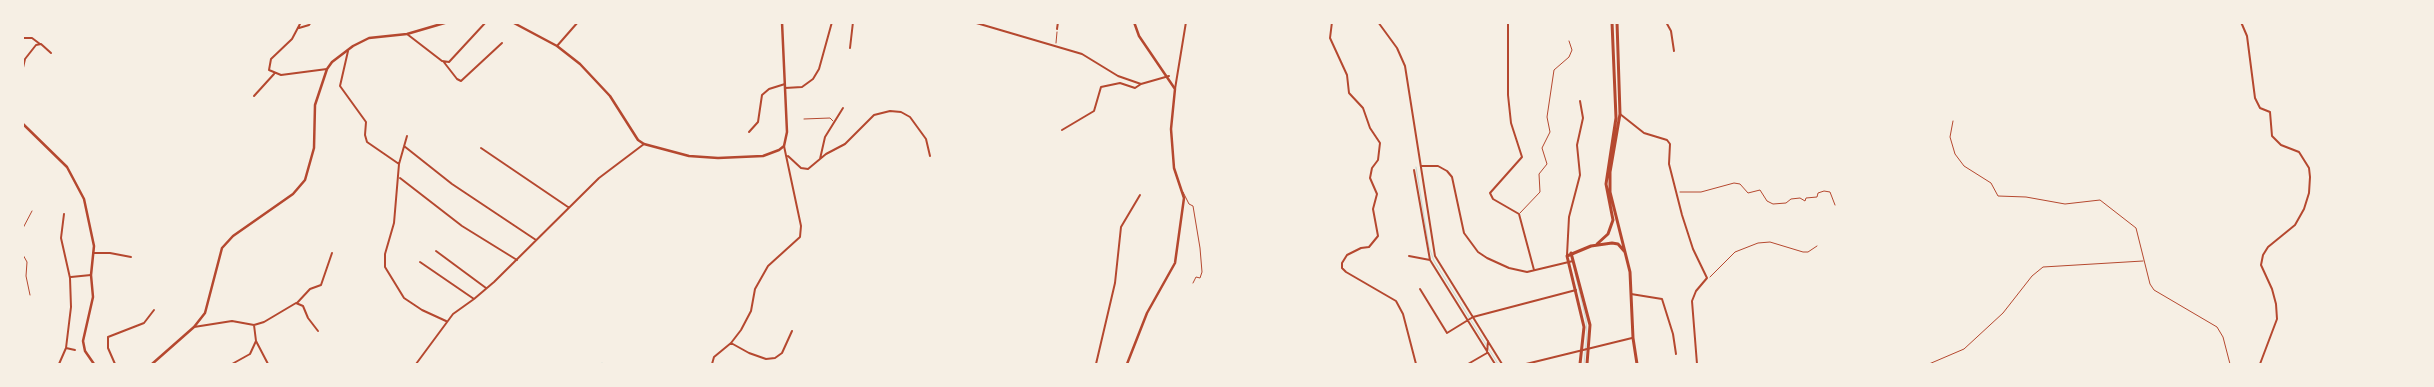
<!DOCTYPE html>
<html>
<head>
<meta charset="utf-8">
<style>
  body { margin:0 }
  #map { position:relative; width:2434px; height:387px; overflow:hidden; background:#f6efe4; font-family:"DM Sans",sans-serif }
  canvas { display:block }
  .frame { position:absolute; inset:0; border:24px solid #f6efe4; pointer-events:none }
</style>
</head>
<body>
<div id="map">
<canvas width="2434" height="387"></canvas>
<div class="frame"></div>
</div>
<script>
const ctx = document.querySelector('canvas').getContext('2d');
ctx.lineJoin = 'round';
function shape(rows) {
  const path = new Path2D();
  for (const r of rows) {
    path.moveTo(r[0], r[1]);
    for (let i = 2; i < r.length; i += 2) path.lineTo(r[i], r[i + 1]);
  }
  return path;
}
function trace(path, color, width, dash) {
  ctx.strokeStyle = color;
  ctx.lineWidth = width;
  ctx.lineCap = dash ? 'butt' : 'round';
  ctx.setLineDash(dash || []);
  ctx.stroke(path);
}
const stream = shape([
  [1416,167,1429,247,1434,261,1498,364],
  [1575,273,1586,320,1587,334,1584,364],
  [602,364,602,363]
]);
const path = shape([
  [1056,43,1057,32],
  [1953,121,1950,137,1955,154,1964,166,1991,183,1998,196,2026,197,2065,204,2100,200,2136,228,2150,284,2154,290,2217,327,2223,337,2230,364],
  [1680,192,1701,192,1734,183,1740,184,1748,193,1760,190,1767,201,1773,204,1786,203,1791,199,1800,198,1805,201,1806,198,1817,197,1818,193,1824,191,1830,192,1835,205],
  [22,230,32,211],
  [22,253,27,262,26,276,30,295],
  [1710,277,1735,252,1758,243,1770,242,1803,252,1808,252,1817,246],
  [1929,364,1964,349,2003,313,2032,276,2043,267,2143,261]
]);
const service = shape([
  [804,119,830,118,833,121],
  [1520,213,1540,192,1539,174,1547,164,1542,148,1550,132,1547,117,1554,70,1569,57,1572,50,1569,41]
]);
const pedestrian = shape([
  [1183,192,1189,204,1193,206,1200,248,1202,272,1200,278,1196,277,1193,283]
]);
const minor = shape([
  [301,22,292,39,271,59,269,70,281,75,327,69],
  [973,22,1082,54,1118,76,1141,84,1169,76],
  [1332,22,1330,38,1347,75,1349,93,1363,108,1370,128,1380,143,1378,160,1372,168,1370,178,1377,194,1373,209,1378,236,1369,247,1361,248,1347,255,1342,263,1342,268,1346,272,1396,301,1403,314,1416,364],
  [1378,22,1397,48,1405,66,1435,256,1502,364],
  [1508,22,1508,95,1511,123,1522,157,1490,193,1493,199,1519,214,1534,270],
  [1666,22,1671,31,1674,51],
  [2241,22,2247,36,2255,98,2260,108,2270,112,2272,136,2281,145,2299,152,2309,168,2310,177,2309,193,2304,209,2295,225,2268,247,2263,255,2261,265,2272,289,2276,304,2277,319,2260,364],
  [299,28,309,25,311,22],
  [1057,29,1058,22],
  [407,34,442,61,449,62,486,22],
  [22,38,32,38,40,44],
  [557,46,578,22],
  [850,48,853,22],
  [348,51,340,86,366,122,365,135,367,142,399,164,394,223,385,254,385,267,404,298,422,310,446,321],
  [443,61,457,79,461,81,502,43],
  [22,72,25,59,36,45,41,44,51,53],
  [785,88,802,87,813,79,819,69,832,22],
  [1175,89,1186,22],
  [254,96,274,74],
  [1620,114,1644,133,1667,140,1670,144,1669,164,1682,215,1693,249,1707,278,1696,291,1692,301,1697,364],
  [1062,130,1094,111,1101,87,1120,83,1135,88,1141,84],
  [749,132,758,122,762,95,769,89,785,84],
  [404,146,452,184,536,240],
  [481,148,568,207],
  [788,156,801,168,808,169,826,154,845,144,874,115,890,111,901,112,910,117,926,139,930,156],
  [820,159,825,137,843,108],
  [399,164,407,136],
  [1421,166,1438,166,1447,171,1452,177,1464,233,1478,252,1487,258,1509,268,1527,272,1573,261],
  [1414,170,1430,260,1495,364],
  [400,178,462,226,517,260],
  [436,251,486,288],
  [93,253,110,253,131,257],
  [1567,255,1569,217,1580,175,1577,145,1583,118,1580,101],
  [1409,256,1430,260],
  [420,262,474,299],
  [71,277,91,275],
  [1420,289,1447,333,1473,317,1576,290],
  [1631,294,1662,299,1673,334,1676,354],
  [297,303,310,289,321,285,332,253],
  [254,325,256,341,268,364],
  [194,327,232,321,254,325,264,322,296,303,303,306,308,318,318,331],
  [731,343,749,353,766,359,775,358,782,353,792,331],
  [66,348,75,350],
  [1487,353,1488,341],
  [59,364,66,348,71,307,70,278,61,238,64,214],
  [115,364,108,348,108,337,144,323,154,310],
  [232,364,250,354,256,341],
  [416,364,453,314,474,299,494,282,599,178,644,144],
  [712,364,714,357,731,343,741,330,751,311,755,289,768,266,800,237,801,226,784,146],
  [1096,364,1115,283,1121,227,1140,195],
  [1468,364,1487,353],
  [1526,364,1632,338]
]);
const tertiary = shape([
  [22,123,67,167,84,199,94,246,91,275,93,297,83,341,85,351,94,364]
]);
const secondary = shape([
  [512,22,557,46,580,64,610,96,638,140,644,144,689,156,718,158,763,156,779,150,784,146,787,132,782,22],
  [152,364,194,327,205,313,222,248,233,236,293,194,305,180,314,148,315,105,327,69,332,62,353,46,369,38,407,34,448,22],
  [1127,364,1147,313,1175,263,1184,198,1174,168,1171,129,1175,89,1139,36,1134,22]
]);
const primary = shape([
  [1617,22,1620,114,1610,172,1610,192,1630,272,1633,338,1637,364],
  [1597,244,1608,234,1613,220,1606,184,1616,118,1612,22],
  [1571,253,1590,325,1587,364],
  [1580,364,1584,327,1567,256,1591,246,1612,243,1618,244,1625,252]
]);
trace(stream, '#c9d6d2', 1);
trace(path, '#b5482f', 1);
trace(service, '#b5482f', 1);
trace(pedestrian, '#b5482f', 1);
trace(minor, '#b5482f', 2);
trace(tertiary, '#b5482f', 2.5);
trace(secondary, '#b5482f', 2.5);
trace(primary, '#b5482f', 3);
</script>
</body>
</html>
